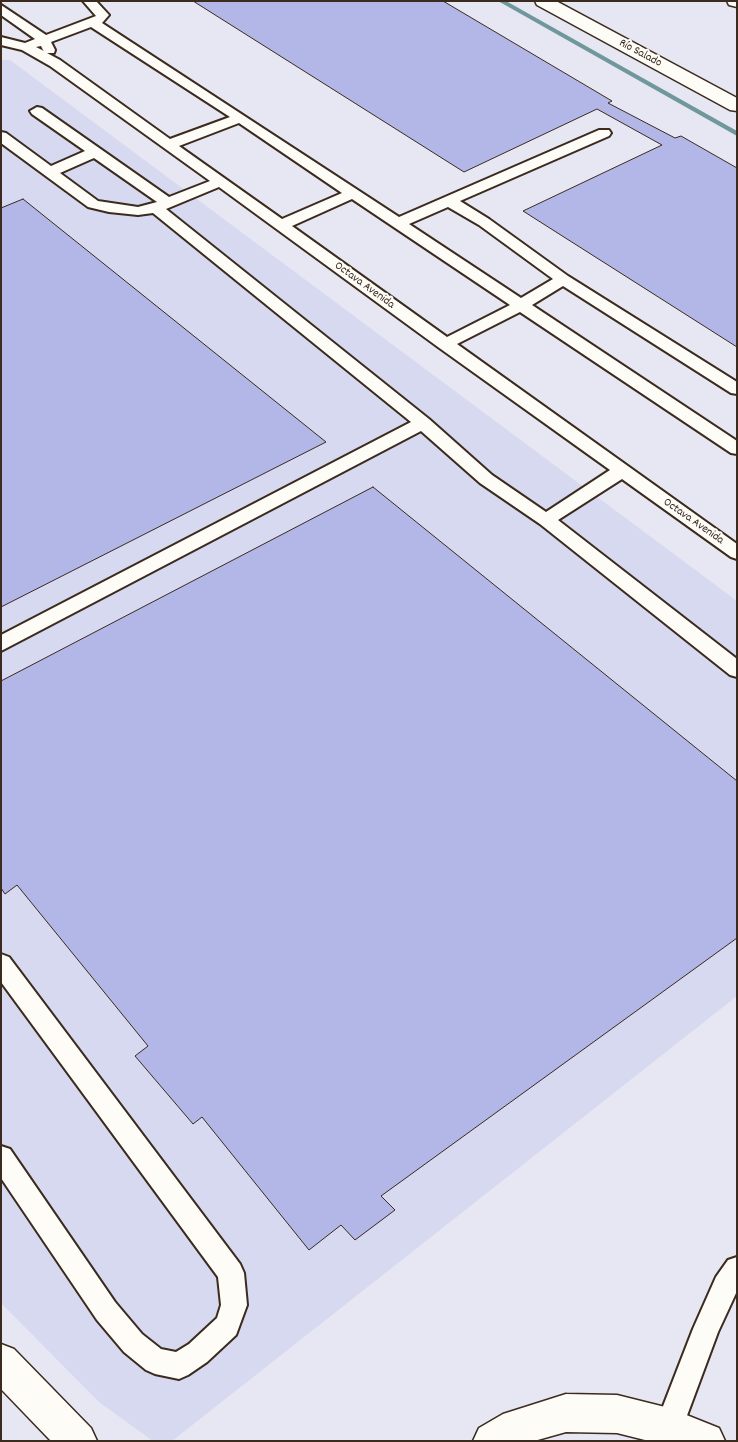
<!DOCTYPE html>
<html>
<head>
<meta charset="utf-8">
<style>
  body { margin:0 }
  #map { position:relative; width:738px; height:1442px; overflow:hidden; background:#e6e7f2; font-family:Dekko,sans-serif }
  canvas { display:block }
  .frame { position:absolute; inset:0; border:2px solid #3b2a1e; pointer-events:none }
</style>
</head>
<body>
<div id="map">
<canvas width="738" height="1442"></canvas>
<div class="frame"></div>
</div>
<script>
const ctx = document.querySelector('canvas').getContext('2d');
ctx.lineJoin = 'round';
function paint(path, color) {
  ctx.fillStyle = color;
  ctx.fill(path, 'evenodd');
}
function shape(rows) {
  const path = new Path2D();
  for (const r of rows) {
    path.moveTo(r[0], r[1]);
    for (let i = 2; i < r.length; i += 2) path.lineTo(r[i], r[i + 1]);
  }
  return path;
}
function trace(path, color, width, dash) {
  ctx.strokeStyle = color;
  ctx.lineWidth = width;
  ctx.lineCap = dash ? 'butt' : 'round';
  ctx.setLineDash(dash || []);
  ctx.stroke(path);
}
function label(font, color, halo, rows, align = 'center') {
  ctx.font = font + ' Dekko,sans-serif';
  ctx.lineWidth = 4;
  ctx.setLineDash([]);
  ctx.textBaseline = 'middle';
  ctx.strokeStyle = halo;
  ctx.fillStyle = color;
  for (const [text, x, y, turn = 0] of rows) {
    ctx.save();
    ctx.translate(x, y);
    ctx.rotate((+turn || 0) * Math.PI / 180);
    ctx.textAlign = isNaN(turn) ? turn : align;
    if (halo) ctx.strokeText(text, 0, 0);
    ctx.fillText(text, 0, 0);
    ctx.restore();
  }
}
const built = shape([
  [1,60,10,60,737,601,737,996,172,1441,153,1441,99,1402,1,1303]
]);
const stream = shape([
  [498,1,506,1,737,131,737,136,498,1]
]);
const building = shape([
  [193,1,443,1,612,101,608,103,675,138,681,136,737,168,737,347,523,211,662,145,597,109,464,172,193,1],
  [23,199,326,442,1,607,1,208,23,199],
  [373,487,737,781,737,938,381,1196,395,1210,355,1240,341,1225,309,1250,202,1117,193,1124,135,1056,148,1046,17,885,5,894,1,888,1,681,373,487]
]);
const service = shape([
  [83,1,96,1,109,15,102,23,399,217,599,130,609,130,611,133,609,136,460,201,489,219,568,276,737,382,737,394,731,393,563,286,532,305,737,441,737,454,731,453,520,312,457,344,737,544,737,559,731,557,622,479,558,520,737,659,737,677,730,675,540,524,480,483,421,431,1,651,1,635,411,422,153,213,138,215,109,212,88,207,1,143,1,132,6,133,51,166,85,151,32,114,30,111,37,107,42,108,169,197,210,181,50,66,22,50,1,45,1,37,25,43,35,39,1,15,1,5,46,35,96,16,83,1],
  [91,27,230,117,170,139,60,60,47,53,54,53,55,50,51,42,91,27],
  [41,46,43,50,44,51,36,47,41,46],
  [239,123,342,193,282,219,179,146,239,123],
  [94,158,157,202,138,207,98,201,60,173,94,158],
  [219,187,438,347,610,470,546,512,492,475,429,419,166,209,219,187],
  [352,199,510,305,447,337,292,226,352,199],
  [448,207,479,225,553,279,521,298,409,224,448,207],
  [1,954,9,957,240,1264,244,1273,247,1305,236,1335,207,1362,188,1375,179,1379,155,1374,146,1370,124,1352,97,1320,1,1178,1,1146,10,1149,115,1302,142,1334,161,1349,176,1352,189,1344,217,1318,221,1305,218,1277,1,982,1,954],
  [737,1257,737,1291,718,1332,679,1437,669,1441,659,1437,655,1427,693,1329,716,1277,728,1260,737,1257]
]);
const minor = shape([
  [535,1,556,1,737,98,737,111,730,110,537,5,535,1],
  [727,1,737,1,737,7,729,5,727,1]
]);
const tertiary = shape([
  [1,1344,14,1349,91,1428,97,1441,51,1441,1,1389,1,1344],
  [566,1394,617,1395,669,1408,719,1428,725,1441,649,1441,617,1433,566,1432,534,1441,473,1441,479,1428,503,1414,566,1394]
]);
const farStreetnames = [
  ["Río Salado",640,54,28],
  ["Octava Avenida",364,286,36],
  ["Octava Avenida",693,522,35]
];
paint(built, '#d6d9ef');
paint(stream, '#6f979c');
paint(building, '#b2b7e8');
trace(building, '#3b2a1e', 1);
trace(service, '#3b2a1e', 4);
trace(minor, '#3b2a1e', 3);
trace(tertiary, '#3b2a1e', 3);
paint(service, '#fdfcf7');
paint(minor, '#fdfcf7');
paint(tertiary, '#fdfcf7');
label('12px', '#3b2a1e', '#fdfcf7', farStreetnames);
</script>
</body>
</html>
